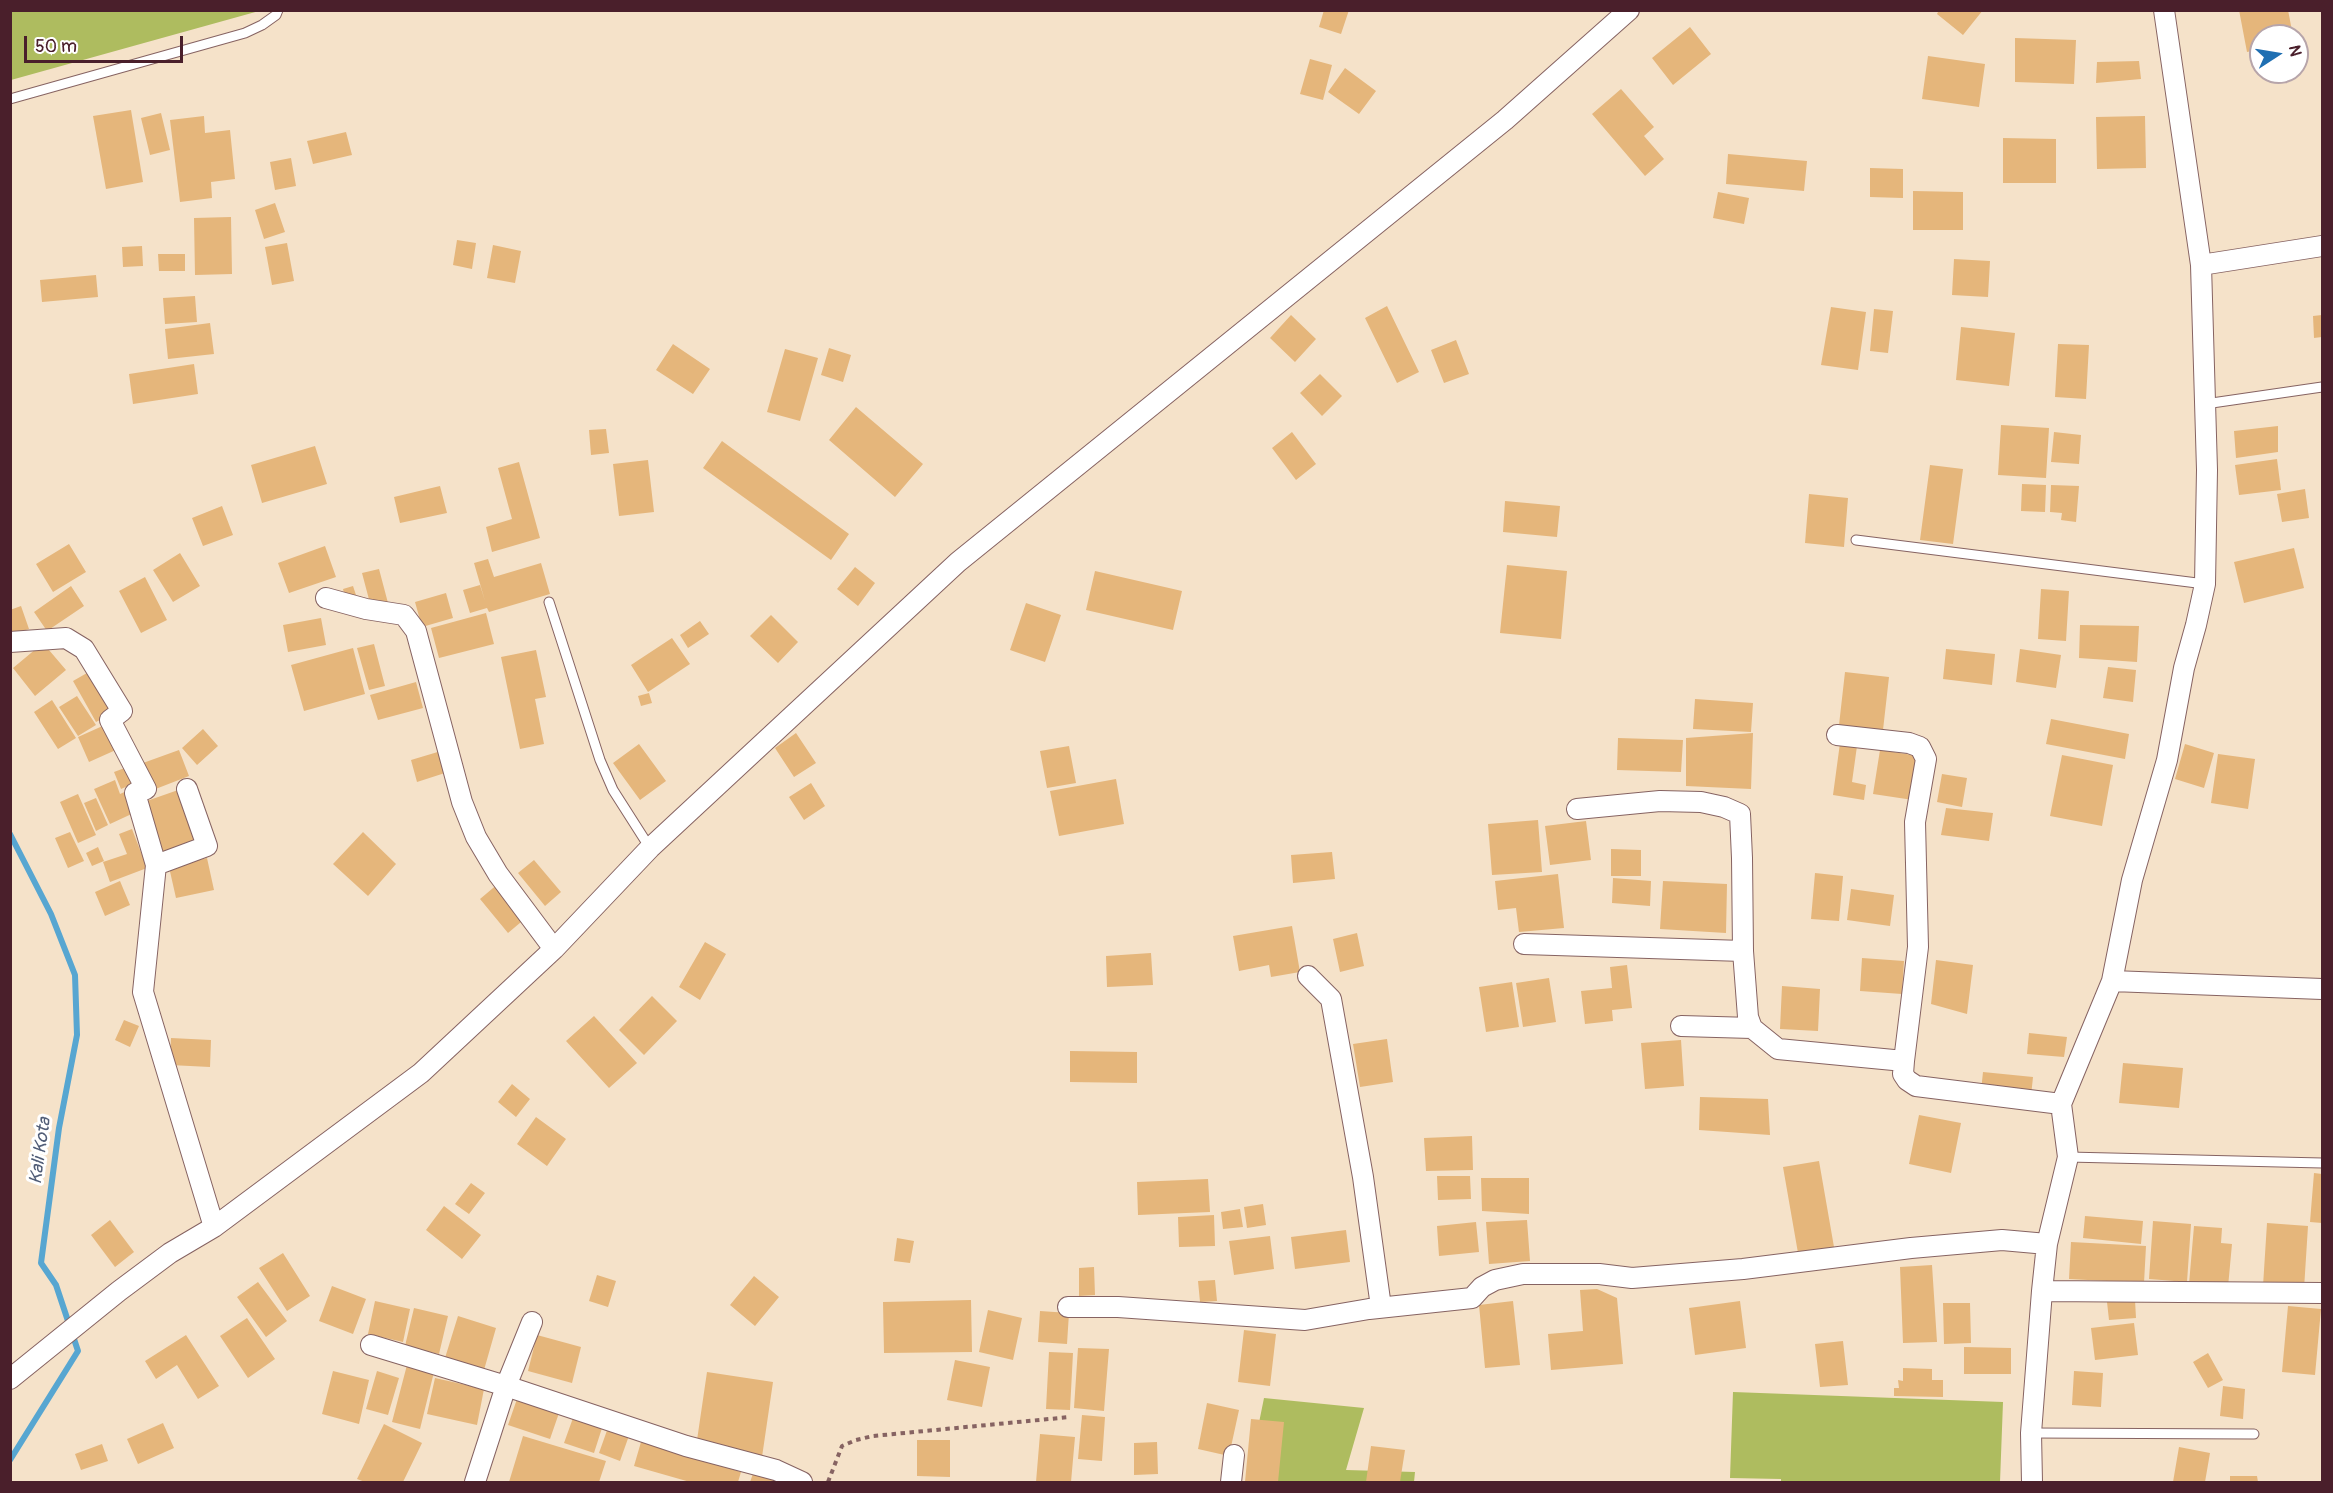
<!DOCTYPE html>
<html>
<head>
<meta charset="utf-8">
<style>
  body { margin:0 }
  #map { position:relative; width:2333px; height:1493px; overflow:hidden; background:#f5e2c9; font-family:Pangolin,sans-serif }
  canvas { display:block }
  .frame { position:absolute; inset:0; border:12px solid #4a1f2b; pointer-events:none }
  .north { position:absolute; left:2249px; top:24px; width:60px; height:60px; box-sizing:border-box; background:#fff; border:2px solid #b7a5aa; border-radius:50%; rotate:78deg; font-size:16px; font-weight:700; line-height:24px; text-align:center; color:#4a1f2b }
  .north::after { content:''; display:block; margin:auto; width:21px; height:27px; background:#1f6fb2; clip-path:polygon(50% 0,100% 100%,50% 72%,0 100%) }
  .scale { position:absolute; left:24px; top:36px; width:159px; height:27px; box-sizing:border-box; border:3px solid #4a1f2b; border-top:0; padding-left:8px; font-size:18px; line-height:21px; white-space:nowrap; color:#4a1f2b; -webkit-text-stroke:4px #fff; paint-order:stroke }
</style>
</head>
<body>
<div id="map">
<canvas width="2333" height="1493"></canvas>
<div class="frame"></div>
<div class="north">N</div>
<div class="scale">50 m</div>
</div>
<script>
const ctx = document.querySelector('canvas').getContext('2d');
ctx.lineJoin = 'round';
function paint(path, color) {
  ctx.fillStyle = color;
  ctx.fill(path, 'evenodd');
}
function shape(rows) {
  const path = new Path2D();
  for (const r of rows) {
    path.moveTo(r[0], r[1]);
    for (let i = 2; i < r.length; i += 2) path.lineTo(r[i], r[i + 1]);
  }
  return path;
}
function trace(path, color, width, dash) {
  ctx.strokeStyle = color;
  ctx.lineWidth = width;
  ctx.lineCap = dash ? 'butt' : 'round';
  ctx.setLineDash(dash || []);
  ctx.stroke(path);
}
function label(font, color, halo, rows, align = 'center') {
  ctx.font = font + ' Pangolin,sans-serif';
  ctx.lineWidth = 6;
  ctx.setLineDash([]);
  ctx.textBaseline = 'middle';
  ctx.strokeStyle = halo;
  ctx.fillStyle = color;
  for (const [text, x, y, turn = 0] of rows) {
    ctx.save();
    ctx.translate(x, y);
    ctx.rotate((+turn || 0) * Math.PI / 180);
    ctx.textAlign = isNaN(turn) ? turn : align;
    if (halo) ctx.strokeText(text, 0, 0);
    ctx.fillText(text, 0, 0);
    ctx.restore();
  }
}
const green = shape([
  [11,10,259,10,259,11,11,80],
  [1733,1392,2003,1402,2000,1482,1781,1482,1781,1479,1730,1478],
  [1264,1398,1364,1408,1346,1470,1415,1472,1414,1482,1247,1482]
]);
const stream = shape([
  [10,834,51,914,75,975,77,1035,59,1128,41,1263,56,1285,78,1351,10,1460]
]);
const building = shape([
  [1324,10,1349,10,1341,34,1319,27],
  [1939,10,1983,10,1963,35,1937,14],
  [2239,10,2288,10,2293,36,2261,36,2261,49,2247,52],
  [1690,27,1711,54,1673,85,1652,58],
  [2015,38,2076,40,2074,84,2015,82],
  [1928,56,1985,64,1979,107,1922,99],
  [1310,59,1332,65,1323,100,1300,94],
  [2139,61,2141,79,2096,83,2097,62],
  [1345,68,1376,91,1359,114,1328,92],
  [1621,89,1654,127,1644,136,1664,159,1645,176,1592,114],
  [131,110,143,182,106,189,93,116],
  [161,113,170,150,150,155,141,118],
  [204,116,205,133,230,130,235,179,211,182,212,198,180,202,170,120],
  [2145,116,2146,168,2097,169,2096,117],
  [346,132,352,155,313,164,307,141],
  [2003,138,2056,139,2056,183,2003,183],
  [1728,154,1807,161,1804,191,1726,184],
  [291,158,296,186,275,190,270,162],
  [1870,168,1903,169,1903,198,1870,197],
  [1913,191,1963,192,1963,230,1913,230],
  [1718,192,1749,198,1744,224,1713,218],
  [275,203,285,232,264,239,255,210],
  [231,217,232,274,195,275,194,218],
  [457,240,476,243,472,269,453,265],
  [287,243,294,281,272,285,265,247],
  [493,245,521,251,515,283,487,278],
  [142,246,143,266,123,267,122,247],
  [158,254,185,254,185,271,159,271],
  [1954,259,1990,261,1988,297,1952,295],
  [96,275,98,297,42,302,40,280],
  [195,296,197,322,165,324,163,298],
  [1387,306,1419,372,1397,383,1365,318],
  [1831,307,1866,312,1858,370,1821,365],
  [1874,309,1893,311,1888,353,1870,351],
  [1291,315,1316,339,1295,362,1270,338],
  [2322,315,2322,337,2314,338,2313,316],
  [210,323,214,354,168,359,165,329],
  [1961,327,2015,333,2009,386,1956,380],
  [1456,340,1469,374,1444,383,1431,350],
  [673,344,710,369,693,394,656,370],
  [2058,344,2089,345,2086,399,2055,397],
  [829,348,851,355,843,382,821,375],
  [785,349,818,358,800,421,767,412],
  [194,364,198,394,133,404,129,374],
  [1320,374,1342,396,1322,416,1300,393],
  [856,407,923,464,895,497,829,440],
  [2001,425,2049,428,2046,478,1998,475],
  [2278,426,2278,452,2236,458,2234,431],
  [606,429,609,453,591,455,589,430],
  [1292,432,1316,464,1296,480,1272,448],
  [2054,432,2081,435,2079,464,2051,462],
  [722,441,849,534,831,560,703,468],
  [315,446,327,484,262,503,251,465],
  [2277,459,2281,490,2239,495,2235,465],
  [648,460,654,512,619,516,613,464],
  [519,462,540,538,492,552,486,527,512,519,498,468],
  [1930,465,1963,469,1953,544,1920,540],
  [2022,484,2046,485,2045,512,2021,511],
  [2051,485,2079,486,2076,522,2061,520,2062,513,2050,512],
  [440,486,447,513,400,523,394,497],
  [2305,489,2309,518,2282,522,2277,494],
  [1809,494,1848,498,1844,547,1805,543],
  [1505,501,1560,506,1557,537,1503,532],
  [222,506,233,535,203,546,192,518],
  [69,544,86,572,53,592,36,564],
  [325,546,336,577,289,593,278,563],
  [2294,548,2304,588,2244,603,2234,562],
  [180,553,200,586,173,602,153,570],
  [488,559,494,577,541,563,550,594,489,612,487,608,470,613,463,590,480,585,485,601,474,563],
  [1507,565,1567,571,1561,639,1500,633],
  [855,567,875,583,858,606,837,589],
  [379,569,388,603,371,607,362,573],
  [1095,571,1182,591,1173,630,1086,610],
  [145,577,167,620,141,633,119,591],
  [71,586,84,606,47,631,34,612],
  [353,586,357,598,346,601,343,589],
  [2041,589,2069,591,2066,641,2038,639],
  [446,593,453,618,422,627,415,602],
  [1026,603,1061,615,1045,662,1010,650],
  [21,606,29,629,10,635,10,610],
  [486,613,494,644,439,658,431,628],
  [771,615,798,642,778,663,750,636],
  [321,618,326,645,288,652,283,625],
  [700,621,709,634,688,648,680,635],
  [2080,625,2139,626,2137,662,2079,658],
  [672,638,690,664,648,692,631,665],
  [43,643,66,670,35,696,13,668],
  [374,644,385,686,369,690,357,648],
  [353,648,365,694,304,711,291,665],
  [1946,649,1995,654,1992,685,1943,679],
  [2020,649,2061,655,2056,688,2016,682],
  [536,650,546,697,535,699,544,744,520,749,501,657],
  [2108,667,2136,670,2133,702,2103,698],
  [94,669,117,711,96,722,73,681],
  [1845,672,1889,677,1883,730,1839,725],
  [416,682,423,708,378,720,370,695],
  [649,693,652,703,641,706,638,696],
  [77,696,96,725,78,736,59,707],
  [1695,699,1753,703,1751,732,1693,729],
  [52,700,76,738,58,749,34,712],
  [2051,719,2129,734,2125,759,2046,744],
  [107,724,118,749,89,762,78,737],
  [203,729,218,746,197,765,182,748],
  [796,733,816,763,794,777,775,748],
  [1753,733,1751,789,1686,786,1686,738],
  [1618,738,1683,740,1681,772,1617,770],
  [1840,743,1857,746,1852,782,1866,785,1864,800,1833,795],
  [639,744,666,781,640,800,613,763],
  [2185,744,2214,753,2204,788,2175,779],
  [1069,746,1076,783,1047,788,1040,751],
  [179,750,189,776,153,790,143,763],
  [1880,750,1919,756,1913,800,1873,794],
  [441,751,448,772,417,782,411,760],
  [2218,754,2255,759,2248,809,2211,803],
  [2062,755,2113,765,2102,826,2050,816],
  [130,766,137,782,121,789,114,772],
  [1942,774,1967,778,1962,807,1937,802],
  [1116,779,1124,824,1059,836,1050,791],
  [115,780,120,794,129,790,138,811,110,824,94,789],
  [811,783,825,806,804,820,789,797],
  [181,789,198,841,160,855,141,803],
  [78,794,96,835,78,843,60,802],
  [96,798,108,825,96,831,84,803],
  [1946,808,1993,813,1989,841,1941,835],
  [1538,820,1542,872,1492,875,1488,824],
  [1586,821,1591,860,1550,865,1545,826],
  [132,829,147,868,110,882,103,862,127,854,119,834],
  [70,832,84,861,68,868,55,838],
  [363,832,396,864,368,896,333,864],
  [98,847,104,861,92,866,86,853],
  [1611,849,1641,850,1641,876,1611,876],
  [1332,852,1335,879,1293,883,1291,855],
  [207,858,214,890,176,898,169,867],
  [534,860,561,892,545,906,518,873],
  [1815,873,1843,876,1839,921,1811,919],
  [1558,874,1564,928,1519,932,1516,908,1498,910,1495,881],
  [1613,878,1651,881,1650,906,1612,903],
  [120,881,130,905,105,916,95,892],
  [1663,881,1727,884,1726,933,1660,929],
  [499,883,527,917,508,933,480,899],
  [1851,889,1894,895,1890,926,1847,920],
  [1292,926,1300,972,1271,977,1269,965,1239,971,1233,936],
  [1357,933,1364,966,1340,972,1333,939],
  [705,942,726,954,700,1000,679,987],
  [1151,953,1153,985,1107,987,1106,956],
  [1862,958,1904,961,1902,994,1860,991],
  [1936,960,1973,965,1967,1014,1931,1004],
  [1627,965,1632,1008,1612,1010,1613,1021,1585,1024,1581,991,1612,988,1610,967],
  [1549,978,1556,1022,1523,1027,1516,983],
  [1512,982,1519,1027,1486,1032,1479,987],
  [1782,986,1820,989,1818,1031,1780,1029],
  [652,996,677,1021,644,1055,619,1030],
  [594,1016,637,1063,609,1088,566,1041],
  [124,1020,139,1026,130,1047,115,1040],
  [2029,1033,2067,1037,2064,1057,2027,1054],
  [171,1038,211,1040,210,1067,170,1065],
  [1387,1039,1393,1082,1360,1087,1353,1044],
  [1681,1040,1684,1086,1645,1089,1641,1043],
  [1070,1051,1137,1052,1137,1083,1070,1082],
  [2123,1063,2183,1068,2179,1108,2119,1103],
  [1983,1072,2033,1077,2031,1096,1981,1091],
  [512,1084,530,1099,516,1117,498,1102],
  [1700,1097,1768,1099,1770,1135,1699,1130],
  [1919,1115,1961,1123,1951,1173,1909,1164],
  [536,1117,566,1139,547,1166,517,1144],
  [1472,1136,1473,1170,1426,1171,1424,1138],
  [1819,1161,1834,1247,1798,1253,1783,1167],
  [2314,1173,2322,1174,2322,1223,2310,1222],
  [1437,1176,1470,1176,1471,1199,1438,1200],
  [1481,1178,1529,1178,1529,1214,1482,1211],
  [1208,1179,1210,1212,1138,1215,1137,1182],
  [471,1183,485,1193,469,1214,455,1204],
  [1263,1204,1266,1225,1247,1228,1244,1207],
  [444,1206,481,1235,462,1259,426,1230],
  [1240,1209,1243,1227,1223,1229,1221,1212],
  [1214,1215,1215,1246,1179,1247,1178,1217],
  [2085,1216,2143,1221,2141,1244,2083,1238],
  [110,1220,134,1252,115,1267,91,1235],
  [1527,1220,1530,1261,1489,1264,1486,1222],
  [2153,1221,2191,1224,2187,1282,2149,1279],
  [1476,1222,1479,1252,1439,1256,1437,1226],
  [2267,1223,2308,1226,2304,1289,2263,1286],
  [2194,1226,2222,1228,2221,1243,2232,1244,2228,1287,2189,1284],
  [1346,1230,1350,1262,1295,1269,1291,1237],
  [1270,1236,1274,1269,1234,1275,1229,1241],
  [897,1238,914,1241,910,1263,894,1261],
  [2071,1242,2146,1246,2144,1283,2069,1279],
  [283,1253,310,1296,287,1311,259,1268],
  [1932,1265,1937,1342,1903,1343,1900,1267],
  [1094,1267,1095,1295,1079,1296,1079,1268],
  [597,1275,616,1281,608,1307,589,1301],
  [754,1276,779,1297,755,1326,730,1305],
  [1215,1280,1217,1301,1200,1302,1198,1281],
  [258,1282,287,1321,266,1337,237,1297],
  [332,1286,366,1299,353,1334,319,1321],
  [1597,1289,1617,1298,1623,1364,1551,1370,1548,1334,1583,1331,1580,1290],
  [971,1300,972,1352,884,1353,883,1302],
  [2135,1300,2136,1318,2109,1320,2107,1302],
  [375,1301,410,1309,403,1342,368,1334],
  [1513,1301,1520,1365,1485,1368,1479,1305],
  [1740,1301,1746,1348,1695,1355,1689,1308],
  [1943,1303,1970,1303,1971,1343,1944,1344],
  [2288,1306,2321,1309,2315,1375,2282,1372],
  [414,1308,448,1316,439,1354,405,1346],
  [988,1310,1022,1318,1013,1360,979,1352],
  [1040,1311,1069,1313,1067,1344,1038,1342],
  [458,1316,496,1328,484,1370,445,1358],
  [247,1318,275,1359,248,1378,220,1336],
  [2134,1323,2138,1355,2095,1360,2091,1328],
  [1244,1330,1276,1334,1270,1386,1238,1382],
  [186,1335,219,1386,198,1399,177,1365,156,1379,145,1361],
  [537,1335,581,1347,572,1383,528,1371],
  [1843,1341,1848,1385,1820,1387,1815,1344],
  [1964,1347,2011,1348,2011,1374,1964,1374],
  [1078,1348,1109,1349,1104,1411,1074,1408],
  [1049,1352,1073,1353,1070,1410,1046,1409],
  [2208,1353,2223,1380,2208,1388,2193,1362],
  [955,1360,990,1367,982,1407,947,1400],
  [407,1365,434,1372,420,1429,392,1422],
  [1903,1368,1932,1369,1932,1380,1943,1380,1943,1397,1894,1396,1894,1388,1899,1388,1898,1380,1903,1381],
  [333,1371,369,1380,359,1424,322,1414],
  [377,1371,399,1378,388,1415,366,1409],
  [2074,1371,2103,1373,2101,1407,2072,1405],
  [707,1372,773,1382,762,1457,696,1447],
  [435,1378,484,1389,477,1425,427,1414],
  [2223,1386,2245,1389,2243,1419,2220,1416],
  [517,1399,559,1413,550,1439,508,1425],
  [1207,1403,1239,1410,1229,1456,1198,1449],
  [1082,1415,1105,1417,1102,1461,1078,1459],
  [573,1418,602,1428,594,1453,564,1443],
  [1251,1419,1284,1422,1278,1482,1245,1482],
  [610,1422,631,1430,620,1461,599,1453],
  [163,1423,174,1448,138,1464,127,1439],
  [384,1424,422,1443,403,1482,365,1482,357,1479],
  [1040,1434,1075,1437,1071,1482,1036,1482],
  [523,1436,606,1461,599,1482,509,1482],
  [917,1440,950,1440,950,1477,917,1476],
  [641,1442,741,1472,738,1482,690,1482,634,1466],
  [1157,1442,1158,1474,1134,1475,1134,1443],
  [102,1444,108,1461,81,1470,75,1454],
  [1371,1446,1405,1450,1400,1482,1366,1482],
  [2179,1447,2210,1453,2205,1482,2173,1482],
  [754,1471,785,1482,750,1482],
  [2230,1476,2257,1476,2258,1482,2230,1482]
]);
const path = shape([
  [828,1482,842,1446,856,1440,873,1436,1070,1417]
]);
const service = shape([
  [10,99,245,33,262,25,276,15,278,10],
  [2205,404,2322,387],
  [1856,540,2205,584],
  [549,602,600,760,613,790,650,848],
  [2068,1157,2322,1163],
  [2031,1433,2254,1434]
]);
const minor = shape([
  [2201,265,2322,246],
  [326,598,366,609,404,615,416,631,462,802,476,837,498,874,554,949],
  [10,642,66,638,84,649,122,711,110,720,146,789,135,793,156,865],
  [1837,735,1909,743,1920,747,1926,759,1915,822,1918,947,1904,1061],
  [187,789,207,846,156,865,143,992,214,1227],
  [1524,944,1743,951,1742,858,1740,814,1724,807,1701,802,1660,801,1577,809],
  [1743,951,1748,1017,1752,1028,1778,1049,1904,1061,1903,1074,1907,1080,1916,1086,2061,1104],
  [1308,976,1331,999,1363,1177,1381,1307],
  [2112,981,2322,989],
  [1681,1026,1752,1028],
  [2042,1291,2322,1293],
  [1068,1307,1118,1307,1305,1320,1369,1309,1472,1298,1482,1287,1495,1280,1523,1274,1599,1274,1632,1278,1743,1269,1911,1248,2002,1240,2047,1244],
  [371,1345,506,1386,686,1446,776,1470,802,1482],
  [10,1379,119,1291,170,1253,214,1227,421,1073,554,949,650,848,958,562,1505,120,1629,10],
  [475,1482,506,1386,532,1322],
  [1231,1482,1234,1455],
  [2032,1482,2031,1433,2042,1291,2047,1244,2068,1157,2061,1104,2112,981,2132,880,2167,760,2184,668,2196,625,2205,584,2207,470,2201,265,2164,10]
]);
const waterNames = [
  ["Kali Kota",41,1151,-82]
];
paint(green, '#aebc5f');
trace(stream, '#57a6d1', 6);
paint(building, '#e5b67b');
trace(service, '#866362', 11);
trace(minor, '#866362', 22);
trace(path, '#866362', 4, [4.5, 4.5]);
trace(service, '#fff', 9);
trace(minor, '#fff', 20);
label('italic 18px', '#505c76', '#fff', waterNames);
</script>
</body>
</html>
